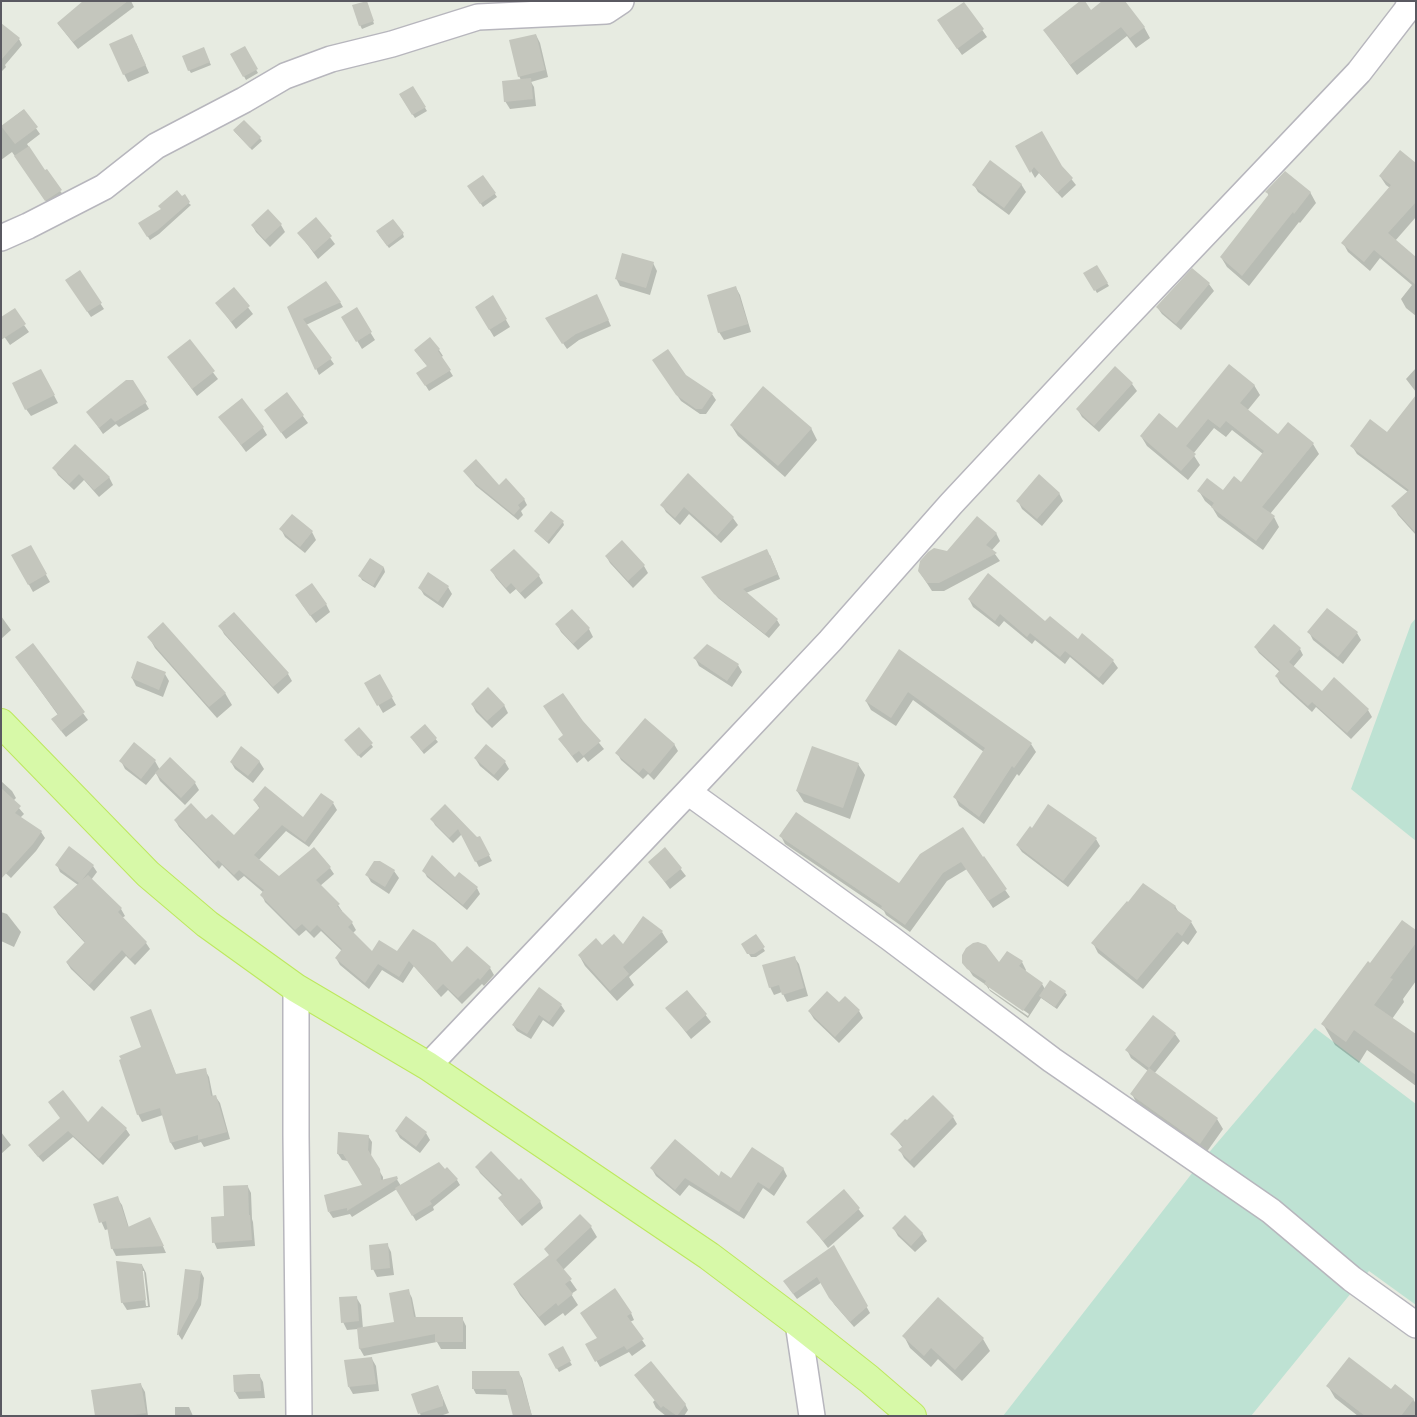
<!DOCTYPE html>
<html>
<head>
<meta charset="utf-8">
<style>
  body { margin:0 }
  #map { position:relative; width:1417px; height:1417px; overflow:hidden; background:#e7ebe1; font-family:"Exo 2",sans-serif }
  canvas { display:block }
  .frame { position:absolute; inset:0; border:2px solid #5a5961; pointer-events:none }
</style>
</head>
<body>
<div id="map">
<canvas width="1417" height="1417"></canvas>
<div class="frame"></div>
</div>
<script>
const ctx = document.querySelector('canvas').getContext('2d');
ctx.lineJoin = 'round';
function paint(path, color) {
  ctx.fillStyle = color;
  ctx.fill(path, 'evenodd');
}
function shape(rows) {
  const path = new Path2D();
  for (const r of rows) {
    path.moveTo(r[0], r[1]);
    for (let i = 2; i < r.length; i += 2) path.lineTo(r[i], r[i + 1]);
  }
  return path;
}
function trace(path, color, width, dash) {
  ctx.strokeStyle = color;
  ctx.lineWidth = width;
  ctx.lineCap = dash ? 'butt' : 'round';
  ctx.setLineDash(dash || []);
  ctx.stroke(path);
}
const green = shape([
  [1416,618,1416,841,1351,789,1411,624],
  [1315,1028,1416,1104,1416,1305,1369,1271,1251,1416,1003,1416,1200,1163]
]);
const shadow = shape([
  [87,1,131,1,134,7,78,49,58,24],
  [964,3,987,37,962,55,943,28],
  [368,5,374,24,362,29,360,25],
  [1091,11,1144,27,1150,38,1136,48,1127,36,1077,75,1044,30],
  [1,24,19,39,22,45,5,65,6,67,1,72],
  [536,35,540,43,548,77,531,82,534,87,536,106,510,109,505,101,521,80,519,76],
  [136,43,149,73,128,82,124,74],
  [244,48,258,73,246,80,232,54],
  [205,52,211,65,191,73,189,70],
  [412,87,427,111,415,118,400,95],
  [23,110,40,134,27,144,45,172,65,197,50,207,12,152,1,160,1,127],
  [234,131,260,138,262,141,252,150],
  [1017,146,1062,167,1076,185,1062,198,1039,173,1035,178],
  [1416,164,1416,217,1395,241,1416,258,1416,316,1406,308,1401,299,1412,285,1380,258,1370,271,1348,252,1343,243,1390,188,1386,185,1380,176],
  [483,177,497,197,483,207,469,186],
  [1021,184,1026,192,1009,215,978,192,974,185],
  [1267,192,1310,192,1316,203,1300,223,1299,222,1249,286,1227,267,1221,257,1269,196],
  [182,198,191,205,159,234,150,240,140,224],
  [316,219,335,244,318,259,299,233],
  [252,225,281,225,285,232,270,247,256,232],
  [403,234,404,237,389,248,379,235],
  [653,263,657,271,650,295,620,286,616,278],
  [1096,266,1109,286,1097,293,1085,273],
  [1193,270,1209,284,1214,291,1181,330,1162,314,1157,307],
  [70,286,100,303,104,309,91,317],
  [736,288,740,295,751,332,724,340,719,332],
  [234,289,253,314,236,329,217,303],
  [493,297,510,327,494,337,476,307],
  [340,302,343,307,306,325,334,364,319,375,288,308],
  [600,302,611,326,579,340,567,349,550,324],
  [356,309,375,340,362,349,343,317],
  [24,325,29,332,10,345,1,332],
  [430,339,439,350,443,356,441,357,453,376,429,391,418,373,428,367,415,351],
  [189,341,218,379,197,396,168,357],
  [657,366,685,375,712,394,716,400,706,414,700,414,681,401],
  [1115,368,1132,384,1137,391,1099,432,1082,417,1078,410],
  [1416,368,1416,392,1406,379],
  [45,378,58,403,31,416,26,409],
  [133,381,149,409,119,427,116,424,103,434,88,412],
  [1254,385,1260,395,1247,411,1278,436,1288,424,1313,444,1319,454,1270,514,1274,517,1279,527,1263,550,1218,517,1212,507,1205,501,1199,491,1224,492,1242,484,1263,454,1232,430,1226,437,1214,428,1193,454,1200,465,1188,480,1147,446,1141,436,1178,430],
  [287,394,308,423,286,439,270,417],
  [220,417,263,428,267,435,246,452],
  [731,425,811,428,817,440,785,477,738,436],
  [1388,434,1416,455,1416,535,1398,515,1393,506,1408,492,1357,454,1352,446],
  [54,468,109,477,113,485,99,497,84,480,74,490,58,475],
  [465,472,524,499,527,505,521,511,523,515,518,520,476,486],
  [688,475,733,518,738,525,721,543,689,514,680,525,666,512,662,505],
  [1059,493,1063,501,1042,526,1022,509,1018,501],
  [563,522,564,525,549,544,536,532],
  [281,529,312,532,316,540,305,553,285,537],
  [996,533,1000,541,992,550,1000,561,944,591,932,591,919,571,947,552],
  [622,542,644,566,648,573,633,588,610,563,606,556],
  [30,546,50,582,33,592,13,556],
  [770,555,780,579,746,593,777,620,780,625,769,638,718,598,705,582],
  [370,560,384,568,385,572,375,588,362,580,360,576],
  [492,571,539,576,543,583,525,599,516,589,510,594,496,578],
  [448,587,452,594,443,608,424,595,420,588],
  [969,599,1045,623,1113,661,1118,668,1103,685,1070,657,1065,664,1035,640,1032,644,1004,621,999,627,973,607],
  [301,603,326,604,330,612,316,623],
  [1,616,11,630,1,639],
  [557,625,589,629,593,637,578,650,561,632],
  [220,626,288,674,292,681,278,694,224,634],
  [1309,632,1357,633,1361,640,1343,664,1313,640],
  [149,637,225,693,232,705,217,718,155,648],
  [33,645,88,720,66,737,57,726,58,715,21,664],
  [1255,647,1300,649,1303,655,1293,667,1322,693,1334,679,1368,710,1372,717,1351,739,1316,707,1312,712,1280,683,1277,677,1280,672,1259,653],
  [899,651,1031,744,1036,752,1019,776,1017,774,984,824,959,806,955,797,984,752,913,700,896,726,871,710,866,701],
  [695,658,738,665,742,672,732,687,699,666],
  [165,674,169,681,163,697,136,686,132,678],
  [379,675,396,705,383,713,366,683],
  [472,704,504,705,508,713,492,728,476,712],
  [582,722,604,749,588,762,584,757,577,763,559,739],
  [425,726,438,742,424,754,413,740],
  [348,744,371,744,373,747,361,758],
  [674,744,678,751,654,780,648,774,643,779,621,760,617,753],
  [475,758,505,762,509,769,498,781,480,766],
  [121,761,155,761,160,770,195,783,199,790,185,805,160,781,156,773,146,785,125,769],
  [259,761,264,769,253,783,235,769,231,762],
  [858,764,865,775,850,819,804,802,797,791],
  [1,781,12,791,16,798,13,801,24,814,20,818,41,832,45,838,36,851,11,878,1,869],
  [254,800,304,819,333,803,337,810,309,847,286,831,259,860,279,877,330,868,334,874,320,886,338,905,342,911,341,912,352,923,356,930,353,933,373,953,397,953,452,964,467,948,490,968,494,975,484,986,482,984,462,1004,448,990,441,997,414,966,403,983,382,970,369,989,340,965,336,958,342,951,321,931,314,938,306,930,299,936,265,902,262,895,264,893,244,876,238,881,222,865,219,869,179,827,175,820,206,821,234,836,260,809],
  [445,806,483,844,492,861,479,867,462,834,453,843,435,825,432,819],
  [963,829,1010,897,993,908,967,869,947,881,910,932,886,915,884,911,785,844,781,836,899,884],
  [1096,839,1100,846,1068,887,1022,852,1017,845],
  [665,849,686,876,670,889,650,862],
  [57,865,93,866,97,872,91,880,121,909,125,916,122,918,146,943,150,949,135,965,126,956,94,991,71,969,67,963,85,943,58,914,54,907,78,885,60,872],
  [394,871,399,878,389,894,371,882,367,875],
  [424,871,477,888,480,894,467,910,427,877],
  [1175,906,1179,913,1191,922,1197,932,1188,945,1183,941,1143,989,1098,953,1093,943],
  [1,912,7,914,21,932,14,947,1,941],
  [662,932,668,942,629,977,634,985,617,1001,585,966,579,955,602,947,623,946],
  [1416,932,1416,981,1403,999,1404,1002,1392,1019,1416,1035,1416,1086,1367,1050,1359,1063,1335,1045,1323,1024,1371,965],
  [756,936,765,951,756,957,751,957,742,944],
  [794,957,799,964,808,996,787,1002,782,992,774,995,770,987],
  [964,962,999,964,1022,962,1026,970,1025,972,1042,984,1045,989,1065,992,1067,995,1057,1009,1041,998,1028,1018,990,991,986,985,973,976],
  [989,986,1029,1014,1028,1016,989,989],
  [687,991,711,1022,691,1039,667,1008],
  [839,1004,859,1011,863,1018,839,1043,814,1019,809,1011],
  [561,1005,565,1011,553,1027,543,1020,531,1039,517,1031,513,1025],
  [151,1011,176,1075,205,1070,209,1077,213,1097,215,1096,220,1103,230,1139,204,1147,201,1142,175,1150,171,1143,163,1115,142,1122,138,1114,143,1048],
  [1175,1034,1180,1041,1154,1074,1217,1119,1223,1129,1206,1153,1137,1104,1132,1094,1148,1071,1131,1058,1127,1050],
  [953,1117,957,1124,914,1168,904,1158,900,1150,903,1148,892,1134],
  [61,1119,88,1124,126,1129,130,1135,103,1165,73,1137,43,1162,34,1152],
  [396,1131,426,1133,430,1140,420,1153,400,1138],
  [1,1132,11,1145,1,1154],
  [368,1136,372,1142,371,1157,383,1177,383,1181,396,1178,401,1186,457,1180,460,1185,433,1207,434,1210,416,1221,397,1189,352,1217,350,1214,333,1218,329,1212,364,1186,348,1161,342,1160,338,1154],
  [477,1167,540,1201,543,1208,522,1226,504,1205,500,1198,503,1196,480,1173],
  [783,1168,787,1176,774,1196,763,1188,744,1219,689,1185,680,1196,656,1176,652,1169,732,1179],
  [248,1187,251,1193,252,1219,253,1222,255,1246,217,1249,214,1242,225,1217],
  [844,1191,864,1216,828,1248,808,1222],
  [117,1198,122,1205,129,1228,154,1226,166,1253,116,1256,112,1248,109,1229,105,1230,94,1205],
  [580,1216,591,1227,597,1237,563,1270,577,1290,571,1294,578,1305,565,1316,563,1313,545,1326,520,1295,514,1285,550,1256,545,1249],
  [894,1229,922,1233,927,1241,915,1252,898,1236],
  [387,1244,391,1252,394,1275,377,1277,373,1269],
  [833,1247,870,1313,854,1327,834,1304,822,1282,797,1299,788,1287],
  [142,1265,146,1273,150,1307,127,1310,122,1302],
  [142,1271,144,1271,148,1306,146,1306],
  [201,1272,204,1278,201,1305,182,1340,178,1334],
  [408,1290,412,1298,416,1318,462,1318,466,1326,466,1349,441,1349,437,1342,364,1356,360,1349,358,1329,347,1330,343,1322,356,1297,361,1305,363,1329,396,1323],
  [938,1298,983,1339,990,1351,962,1381,938,1359,931,1367,910,1348,904,1336],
  [631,1313,634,1320,630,1322,646,1346,632,1356,629,1352,600,1367,587,1344,598,1338,585,1319],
  [562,1348,572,1365,559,1372,549,1354],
  [372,1359,376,1366,379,1391,353,1394,349,1387],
  [518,1372,522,1378,532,1416,515,1416,509,1395,476,1394,473,1388],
  [259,1375,263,1382,265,1398,239,1399,235,1392],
  [635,1375,685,1404,688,1410,684,1416,666,1416,656,1408,653,1402,655,1400],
  [141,1385,145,1392,148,1416,96,1416],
  [438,1386,449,1413,440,1416,421,1416,413,1395],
  [1328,1386,1392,1391,1413,1399,1416,1404,1416,1416,1358,1416,1335,1398],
  [175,1407,189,1407,193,1416,175,1416]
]);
const building = shape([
  [83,1,128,1,73,42,57,23],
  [367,1,374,21,359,26,352,5],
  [1080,1,1085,1,1091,10,1102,1,1125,1,1145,27,1130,38,1121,27,1070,65,1043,30],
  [964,2,984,29,957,49,937,20],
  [1,23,20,38,1,60],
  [132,34,146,65,123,75,109,44],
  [536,34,545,70,518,77,509,40],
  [245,46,258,69,243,77,230,54],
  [204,47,210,62,188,71,182,56],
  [531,78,533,99,504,102,502,81],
  [413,86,426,107,412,115,399,94],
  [24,109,38,127,15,144,1,126],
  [244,120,261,137,250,148,233,130],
  [1042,131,1062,166,1073,178,1057,193,1034,167,1030,173,1015,146],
  [29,146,45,170,47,169,62,190,45,201,14,156],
  [1400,150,1416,163,1416,202,1388,233,1416,257,1416,285,1374,250,1364,262,1341,243,1391,185,1379,176],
  [990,160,1022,184,1004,208,972,185],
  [1285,171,1311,192,1294,214,1293,212,1242,276,1220,257,1269,194,1265,192],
  [483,175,496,193,480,204,467,186],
  [177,190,182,196,185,194,190,202,158,230,147,237,138,223,161,209,158,206],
  [268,209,282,224,265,240,251,225],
  [316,217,332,236,314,252,297,233],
  [393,219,404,233,387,246,376,231],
  [622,253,654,262,646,288,615,279],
  [1097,265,1108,283,1094,291,1083,273],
  [1192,268,1210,283,1176,324,1156,307],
  [80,270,102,303,87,312,65,280],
  [326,281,341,302,303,319,332,358,315,370,287,307],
  [736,286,748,324,718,333,707,295],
  [234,287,250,306,231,322,215,303],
  [597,294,609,320,576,334,562,344,545,318],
  [493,295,507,319,489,330,475,307],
  [357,307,372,332,356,342,341,317],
  [15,308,26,324,1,340,1,317],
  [430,337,440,349,438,351,451,370,425,386,416,373,427,366,414,350],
  [190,339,215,371,192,389,167,357],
  [668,349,686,375,713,393,702,409,696,409,676,395,652,360],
  [1229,364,1255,385,1240,403,1278,434,1288,422,1314,443,1262,507,1275,516,1256,541,1211,507,1214,503,1197,491,1207,478,1223,490,1234,476,1241,482,1264,451,1226,421,1220,428,1208,419,1186,446,1196,454,1181,471,1140,436,1159,413,1177,428],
  [1115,366,1133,383,1094,426,1076,409],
  [41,369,55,395,25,410,12,383],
  [126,380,133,380,147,402,115,422,111,418,99,428,86,412],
  [763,386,812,428,778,466,730,425],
  [287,392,304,415,281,433,264,410],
  [1416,395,1416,533,1391,506,1409,490,1350,446,1370,419,1387,432],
  [242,398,264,427,241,445,218,417],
  [75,444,110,477,94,490,79,474,69,484,52,468],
  [476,459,499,485,506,478,525,499,518,505,520,508,514,515,471,480,463,471],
  [688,473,734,517,717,536,684,507,675,518,660,505],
  [1039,474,1060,493,1037,519,1016,501],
  [551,511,564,521,547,542,534,531],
  [292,514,313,531,300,547,279,529],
  [977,516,997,533,986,545,997,553,939,583,927,583,918,571,920,561,928,552,934,548,947,551],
  [622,540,645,565,628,581,605,556],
  [31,545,47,574,28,585,11,555],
  [514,549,540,575,520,593,511,583,506,588,490,570],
  [767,549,778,574,743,589,778,619,765,634,714,594,701,577],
  [370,558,384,567,373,586,358,576],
  [428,572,449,586,438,602,418,588],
  [988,573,1045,621,1050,616,1078,639,1082,633,1114,660,1099,678,1065,651,1060,657,1030,633,1027,637,1000,614,995,621,968,599],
  [312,583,327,604,310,616,295,595],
  [1327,608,1358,632,1338,657,1307,632],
  [572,609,590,628,573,644,555,624],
  [234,612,289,673,273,687,218,626],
  [163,622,226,693,209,707,147,637],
  [1274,624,1301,648,1289,662,1322,691,1334,677,1369,709,1347,733,1312,702,1308,706,1275,676,1280,670,1254,647],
  [33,643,85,712,61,731,51,719,58,714,15,657],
  [707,644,739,664,727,681,693,658],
  [899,649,1032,743,1014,768,1012,766,979,817,953,797,985,748,908,692,891,718,865,701],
  [137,661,166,672,159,690,131,678],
  [380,674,393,697,377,706,364,683],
  [488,687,505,705,487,721,471,704],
  [563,693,583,721,601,741,583,756,579,751,572,756,558,739,563,735,543,706],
  [645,718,675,744,650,774,643,768,639,773,615,753],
  [425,724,437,738,422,751,410,737],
  [359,727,373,743,358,756,344,740],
  [134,742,156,760,141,779,119,761],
  [486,744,506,761,494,775,474,758],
  [241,746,260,761,248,776,230,762],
  [812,746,859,763,843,808,796,791],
  [170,757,196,782,181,798,155,773],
  [265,786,303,817,321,793,334,802,305,842,282,825,254,855,279,876,314,847,331,867,316,880,340,904,337,906,353,922,348,927,372,951,379,940,397,951,413,929,435,943,452,962,467,946,491,967,480,980,478,978,458,998,443,984,436,991,409,961,399,977,378,964,365,983,335,958,342,949,317,925,310,932,302,924,295,930,260,895,264,890,239,870,234,875,218,860,215,863,174,820,191,803,206,819,212,814,234,835,260,807,253,800],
  [1,788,21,806,15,813,42,831,33,844,1,879],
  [445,804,477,837,480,836,490,855,475,862,458,829,449,838,430,819],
  [1048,804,1097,838,1063,881,1016,845,1030,826,1032,828],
  [796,812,899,883,920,854,963,827,983,857,984,856,1007,889,988,901,961,862,943,873,905,925,881,908,882,906,779,836],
  [69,846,94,865,82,880,88,875,122,908,118,912,147,942,130,959,122,950,89,985,66,962,85,942,53,907,79,883,55,865],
  [665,847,682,868,665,882,648,862],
  [432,855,455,877,459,872,478,887,463,905,422,871],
  [374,861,380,861,395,870,385,887,365,875],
  [1143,883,1176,906,1174,908,1192,921,1182,936,1177,932,1137,980,1091,943,1127,901,1128,902],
  [643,916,663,931,623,967,629,974,610,991,578,955,596,938,602,945,614,934,623,944],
  [1402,920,1416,930,1416,943,1390,978,1393,979,1374,1005,1416,1034,1416,1075,1354,1030,1346,1042,1321,1024,1368,961,1370,963],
  [756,934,765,947,754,954,747,954,741,944],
  [978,942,986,945,999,962,1007,951,1023,961,1019,966,1043,983,1023,1011,984,984,986,981,967,969,962,963,962,955,966,948,973,943],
  [795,956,804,988,782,995,779,985,769,988,762,965],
  [1050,980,1066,991,1055,1007,1039,996],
  [539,987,562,1004,549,1022,539,1015,527,1034,512,1025],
  [687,990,707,1014,686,1032,665,1008],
  [827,991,839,1002,845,996,860,1010,835,1037,808,1011],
  [151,1009,176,1074,206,1068,211,1096,216,1095,227,1132,198,1140,198,1135,170,1143,160,1108,137,1115,119,1060,121,1059,119,1056,141,1047,130,1017],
  [1153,1015,1176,1033,1149,1068,1125,1050],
  [1149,1068,1218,1118,1200,1144,1130,1094],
  [63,1090,88,1122,102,1106,127,1128,99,1159,68,1131,38,1157,28,1145,60,1118,48,1102],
  [933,1095,954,1116,910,1161,898,1150,903,1146,890,1134,905,1119,907,1120],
  [406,1116,427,1132,416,1147,395,1131],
  [338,1132,369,1135,368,1150,380,1169,381,1180,397,1176,398,1179,347,1211,347,1208,328,1212,324,1195,362,1185,343,1154,337,1154],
  [675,1139,719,1176,721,1171,731,1178,752,1147,784,1168,769,1189,758,1182,739,1212,685,1178,675,1190,650,1168],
  [491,1151,519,1180,521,1178,541,1201,518,1221,498,1198,503,1194,475,1167],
  [439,1162,445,1169,447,1167,458,1179,430,1201,432,1204,412,1216,395,1188],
  [248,1185,249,1215,250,1215,252,1240,212,1243,211,1217,224,1216,223,1186],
  [844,1189,860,1208,823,1241,806,1222],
  [118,1196,128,1227,150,1217,164,1246,111,1249,106,1221,99,1223,93,1204],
  [580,1214,592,1226,556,1260,572,1279,565,1284,573,1294,558,1306,556,1303,539,1317,513,1284,549,1255,544,1249],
  [905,1215,923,1233,911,1246,892,1228],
  [388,1243,390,1268,371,1270,369,1245],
  [834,1245,868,1306,850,1322,829,1298,817,1277,793,1294,783,1281],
  [116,1261,142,1264,146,1300,121,1303],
  [185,1269,201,1271,198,1298,178,1335,177,1335],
  [615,1288,632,1313,627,1316,644,1339,627,1350,624,1346,595,1362,585,1344,597,1338,580,1313],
  [409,1289,414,1317,463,1317,463,1342,435,1342,435,1334,359,1349,357,1328,394,1322,389,1293],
  [357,1296,359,1321,341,1323,339,1297],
  [938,1297,984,1338,955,1370,931,1348,924,1356,902,1336],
  [563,1346,571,1361,556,1369,548,1354],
  [372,1357,376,1384,348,1387,344,1360],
  [1349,1357,1391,1389,1395,1384,1414,1399,1401,1416,1365,1416,1326,1386],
  [651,1361,686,1404,677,1416,663,1406,661,1408,634,1375],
  [472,1371,519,1371,532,1416,513,1416,506,1389,472,1389],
  [249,1374,260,1374,261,1391,234,1392,233,1375],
  [141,1383,146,1413,126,1416,95,1416,91,1390],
  [438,1385,443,1399,443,1406,418,1414,411,1394]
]);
const minor = shape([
  [1,238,28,226,104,187,156,146,244,100,285,76,331,59,392,44,478,17,606,11,621,1],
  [688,792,890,938,1052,1060,1271,1211,1352,1279,1416,1325],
  [296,988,296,1136,299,1416],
  [428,1066,688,792,830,641,951,504,1107,337,1359,72,1406,11,1411,1],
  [798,1323,812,1416]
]);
const major = shape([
  [1,723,148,874,207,924,296,988,428,1066,709,1256,798,1323,869,1379,912,1416]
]);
paint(green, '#bee2d3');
paint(shadow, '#0003');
paint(building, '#c4c6bd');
trace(minor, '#b7b6bd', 28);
trace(major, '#bde85d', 30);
trace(minor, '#fff', 25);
trace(major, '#d7f9a8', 28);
</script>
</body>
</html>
